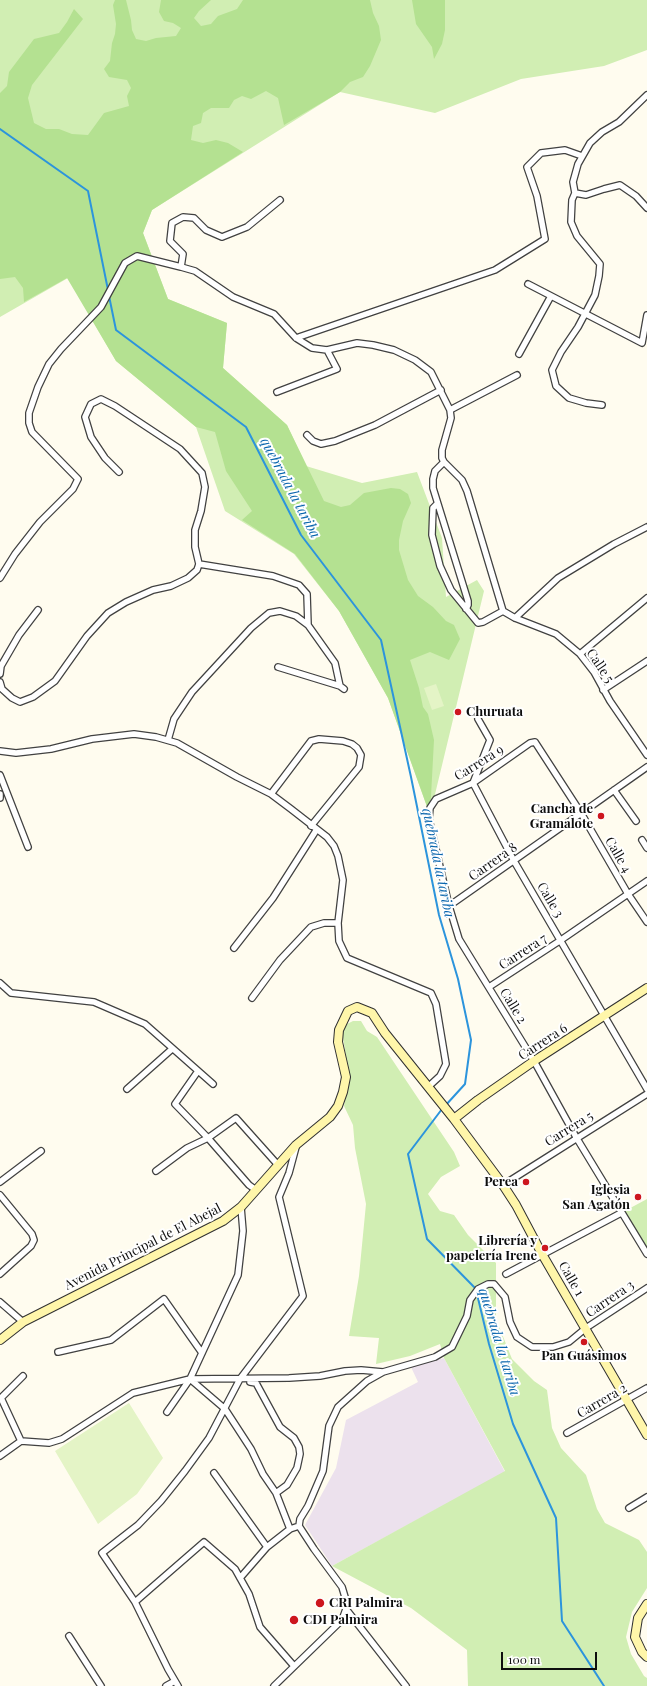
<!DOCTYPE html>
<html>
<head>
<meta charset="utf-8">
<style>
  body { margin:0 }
  #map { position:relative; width:647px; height:1686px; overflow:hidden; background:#fffcef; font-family:"Playfair Display",serif }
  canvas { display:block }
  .scale { position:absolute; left:501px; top:1652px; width:96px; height:18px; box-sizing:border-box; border:2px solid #0e0e0e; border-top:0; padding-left:5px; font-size:12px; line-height:14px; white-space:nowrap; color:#0e0e0e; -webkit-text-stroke:3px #fff; paint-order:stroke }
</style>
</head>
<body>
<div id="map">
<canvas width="647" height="1686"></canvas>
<div class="scale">100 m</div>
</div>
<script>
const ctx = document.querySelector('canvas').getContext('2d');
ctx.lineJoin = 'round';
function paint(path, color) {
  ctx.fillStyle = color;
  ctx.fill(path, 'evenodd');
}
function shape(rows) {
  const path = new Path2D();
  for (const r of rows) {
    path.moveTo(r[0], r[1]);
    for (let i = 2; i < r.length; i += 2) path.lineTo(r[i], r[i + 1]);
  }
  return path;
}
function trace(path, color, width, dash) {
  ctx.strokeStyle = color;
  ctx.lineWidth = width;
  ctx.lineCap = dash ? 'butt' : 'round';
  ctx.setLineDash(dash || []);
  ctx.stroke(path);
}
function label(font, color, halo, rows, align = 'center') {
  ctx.font = font + ' "Playfair Display",serif';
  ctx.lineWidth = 4;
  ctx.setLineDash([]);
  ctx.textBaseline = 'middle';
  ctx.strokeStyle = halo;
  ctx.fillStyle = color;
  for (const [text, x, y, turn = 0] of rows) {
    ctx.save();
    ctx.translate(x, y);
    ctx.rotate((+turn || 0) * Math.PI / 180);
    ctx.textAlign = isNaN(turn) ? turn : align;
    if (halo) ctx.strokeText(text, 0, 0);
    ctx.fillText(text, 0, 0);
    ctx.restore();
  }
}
const industrial = shape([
  [444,1358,505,1472,332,1566,305,1525,336,1468,346,1420,418,1382,411,1367]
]);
const green = shape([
  [0,0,647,0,647,50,604,66,521,79,435,113,340,92,152,210,143,233,168,299,227,323,223,368,287,425,306,466,362,483,417,472,442,538,446,597,477,580,484,591,430,815,388,698,339,611,294,554,225,511,196,427,116,361,68,278,0,317],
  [353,1021,361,1021,367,1031,377,1037,454,1152,460,1166,441,1177,428,1194,440,1211,454,1215,468,1235,496,1263,496,1319,512,1359,534,1381,547,1390,552,1428,561,1448,586,1475,597,1509,605,1523,639,1540,647,1552,647,1588,632,1612,626,1637,631,1654,644,1676,647,1678,647,1686,468,1686,467,1650,411,1608,332,1566,505,1471,444,1358,440,1344,410,1356,376,1364,379,1338,349,1336,359,1276,366,1204,355,1148,353,1125,344,1106,349,1077,342,1031,347,1024],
  [647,1199,647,1254,621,1213]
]);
const forest = shape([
  [115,0,126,0,131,20,132,30,136,39,146,41,156,38,176,36,181,28,173,23,164,21,159,12,161,0,211,0,199,11,194,18,201,26,211,24,218,16,237,9,243,0,370,0,373,13,379,26,381,40,370,66,363,77,350,82,340,92,284,125,278,98,266,91,251,99,242,96,234,100,229,108,211,108,203,113,201,123,193,126,191,140,203,143,216,140,228,143,243,152,152,210,143,233,168,299,227,323,223,368,287,425,324,501,341,507,350,505,364,493,391,488,400,489,408,494,411,503,403,521,399,540,399,550,408,580,418,596,433,607,446,621,454,625,460,639,449,660,430,652,410,660,419,688,423,707,428,714,434,740,430,815,388,698,339,611,295,554,242,520,252,511,226,471,215,432,196,427,116,361,67,278,24,302,23,288,15,277,0,279,0,93,7,86,9,72,34,39,59,33,67,22,74,9,83,19,32,85,28,98,34,123,46,129,59,129,72,134,88,135,104,113,129,106,127,96,131,88,127,80,109,77,104,69,110,61,112,43,115,34,116,24,113,5],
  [412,0,445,0,445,30,442,44,434,59,432,47,416,24]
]);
const pitch = shape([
  [436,684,444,706,432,710,424,688],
  [129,1403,163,1458,137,1494,98,1524,55,1451]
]);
const stream = shape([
  [0,129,88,191,108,290],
  [109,296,116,330,246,427,301,535,381,640,411,777,439,915,458,979,471,1040,465,1084,445,1106],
  [442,1109,408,1154,427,1239,476,1289],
  [477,1294,489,1344,513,1424,556,1518,562,1621,604,1686]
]);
const street = shape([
  [647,95,619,122,602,132,590,143,578,164,573,182,575,193,586,195,604,189,620,185,636,196,647,208],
  [575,193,572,200,571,222,577,236,600,264,599,276,595,295,578,327,561,352,552,370,556,386,569,398,586,403,602,405],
  [181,267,183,254,170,241,172,223,183,217,194,218,206,230,222,237,247,227,280,200],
  [528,284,642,343,647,315],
  [296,338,495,270,545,239,537,196,527,167,541,153,565,150,582,156],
  [519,354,551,296],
  [277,392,337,369,327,350],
  [450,410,517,375],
  [307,435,313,441,321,444,335,441,375,425,441,390],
  [444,462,435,471,433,479,433,488,468,601,468,605,466,609],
  [119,472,105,458,91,437,85,417,91,404,101,399,115,406,180,449,202,473,205,487,201,511,195,530,195,547,199,564],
  [437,504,433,508,432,535,440,566,451,590,478,623,483,622,503,611],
  [0,578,15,554,40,522,73,489,78,479,32,432,29,423,29,413,38,387,49,364,61,349,101,307,125,263,137,256,181,267,195,271,233,297,274,314,296,338,312,348,327,350,357,343,373,345,394,350,415,360,431,372,450,410,451,418,442,450,442,458,444,462,462,480,467,491,503,611,515,618,556,634,580,654,594,672,610,701,647,755],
  [515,618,558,578,614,544,647,527],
  [580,654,647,598],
  [278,667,340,686],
  [0,674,1,666,19,635,38,610],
  [0,682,2,689,12,698,20,702,33,697,55,681,87,636,108,613,126,602,153,590,171,586,188,578,197,570,199,564,273,576,299,585,307,594,308,625,335,663,340,686,344,689],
  [603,690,647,661],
  [478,719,490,740,473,783,514,861,647,1089],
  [168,740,174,719,192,692,251,628,269,613,280,611,296,616,308,625],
  [0,751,16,753,51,749,92,739,134,734,156,737,177,743,237,777,271,794,291,809,327,837,334,846,338,856,343,880,338,923,339,941,347,958,431,993,436,1004,446,1064,440,1076,428,1087],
  [0,775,28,847],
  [614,790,636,821],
  [0,794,0,798],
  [271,794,311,741,319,739,343,741,352,744,357,748,361,755,359,767,311,826],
  [642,840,647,848],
  [449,906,647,767],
  [647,922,628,894,581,813,535,742,530,743,473,783,436,799,430,808,429,819,449,906,459,939,534,1061,576,1137,647,1254],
  [234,948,273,898,317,829],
  [0,983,11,993,94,1002,145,1024,213,1084],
  [489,987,561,940,647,881],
  [252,998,280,960,311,927,324,923,338,923],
  [198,1071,175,1104,208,1138,249,1185,256,1190],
  [127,1089,172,1049],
  [156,1171,187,1148,208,1138,236,1118,278,1165],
  [0,1182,41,1151],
  [503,1185,647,1094],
  [0,1195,32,1234,34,1240,31,1246,0,1274],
  [506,1274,621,1213],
  [0,1302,23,1322],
  [58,1352,111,1340,164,1299,202,1353],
  [190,1379,225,1409,251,1449,263,1474,276,1493,290,1529,299,1526],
  [250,1382,256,1383,280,1427,294,1438,299,1447,300,1454,297,1468,287,1485,276,1493],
  [1,1398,21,1441],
  [0,1399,23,1376],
  [167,1412,190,1379,238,1275,243,1231,241,1207],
  [567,1433,647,1388],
  [0,1456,21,1441,49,1443,62,1439,133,1393,190,1379,289,1378,320,1376,345,1371,361,1370,383,1372],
  [214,1473,267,1547],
  [629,1508,647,1497],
  [240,1578,267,1547,290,1529],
  [135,1602,204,1542,235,1569,249,1594,260,1627,294,1666],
  [346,1609,406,1686],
  [69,1636,101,1686],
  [166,1686,175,1681],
  [178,1686,168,1669,135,1602,102,1553,138,1525,161,1501,185,1471,209,1438,240,1379,303,1296,279,1197,289,1173,296,1147],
  [274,1686,342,1620,346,1609,345,1597,342,1587,314,1549,299,1526,300,1519,308,1506,323,1471,329,1426,338,1407,367,1381,383,1372,435,1357,452,1347,467,1316,470,1300,478,1289,488,1284,494,1284,505,1297,510,1322,517,1337,532,1347,553,1347,569,1342,586,1328,647,1288]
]);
const secondary = shape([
  [454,1119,478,1100,534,1061,647,988],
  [0,1340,23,1322,223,1221,241,1207,296,1145,330,1117,338,1106,343,1092,346,1077,338,1042,339,1030,348,1011,357,1007,372,1013,385,1033,454,1119,503,1185,516,1205,542,1254,647,1435],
  [647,1604,638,1618,635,1637,642,1652,647,1657]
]);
const markers = [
  [458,712,4,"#cd161e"],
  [601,816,4,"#cd161e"],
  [526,1182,4,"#cd161e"],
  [638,1197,4,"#cd161e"],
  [545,1248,4,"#cd161e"],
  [584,1342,4,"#cd161e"],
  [320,1603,5,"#cd161e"],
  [294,1620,5,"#cd161e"]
];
const streetNames = [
  ["Calle 5",600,666,56],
  ["Carrera 9",479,763,-32],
  ["Calle 4",618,855,60],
  ["Carrera 8",493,862,-35],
  ["Calle 3",550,900,59],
  ["Carrera 7",523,952,-33],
  ["Calle 2",513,1006,59],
  ["Carrera 6",543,1042,-33],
  ["Carrera 5",569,1129,-32],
  ["Avenida Principal de El Abejal",143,1247,-27],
  ["Calle 1",571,1279,60],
  ["Carrera 3",610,1299,-34],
  ["Carrera 2",602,1401,-30]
];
const poiNames = [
  ["Churuata",466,712,"left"],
  ["Cancha de",593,809],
  ["Gramalote",593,824],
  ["Perea",518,1182],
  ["Iglesia",630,1190],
  ["San Agatón",630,1205],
  ["Librería y",537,1241],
  ["papelería Irene",537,1256],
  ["Pan Guásimos",584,1356,"center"],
  ["CRI Palmira",329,1603,"left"],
  ["CDI Palmira",303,1620,"left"]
];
const waterNames = [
  ["quebrada la tariba",290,488,62],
  ["quebrada la tariba",438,863,78],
  ["quebrada la tariba",499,1342,73]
];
paint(industrial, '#ece1ed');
paint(green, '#d1eeb3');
paint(forest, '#b4e191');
paint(pitch, '#e4f4c6');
trace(stream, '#2c94dc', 2);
trace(street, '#414141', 8);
trace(secondary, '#303030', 10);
trace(street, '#fff', 5.5);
trace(secondary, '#fff6aa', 8);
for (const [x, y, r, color] of markers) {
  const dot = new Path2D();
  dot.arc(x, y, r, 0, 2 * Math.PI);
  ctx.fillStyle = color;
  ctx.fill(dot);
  trace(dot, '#fff', 1.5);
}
label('13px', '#0e0e0e', '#fff', streetNames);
label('bold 13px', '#0e0e0e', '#fff', poiNames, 'right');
label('italic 14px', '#0965ad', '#fff', waterNames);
</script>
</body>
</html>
